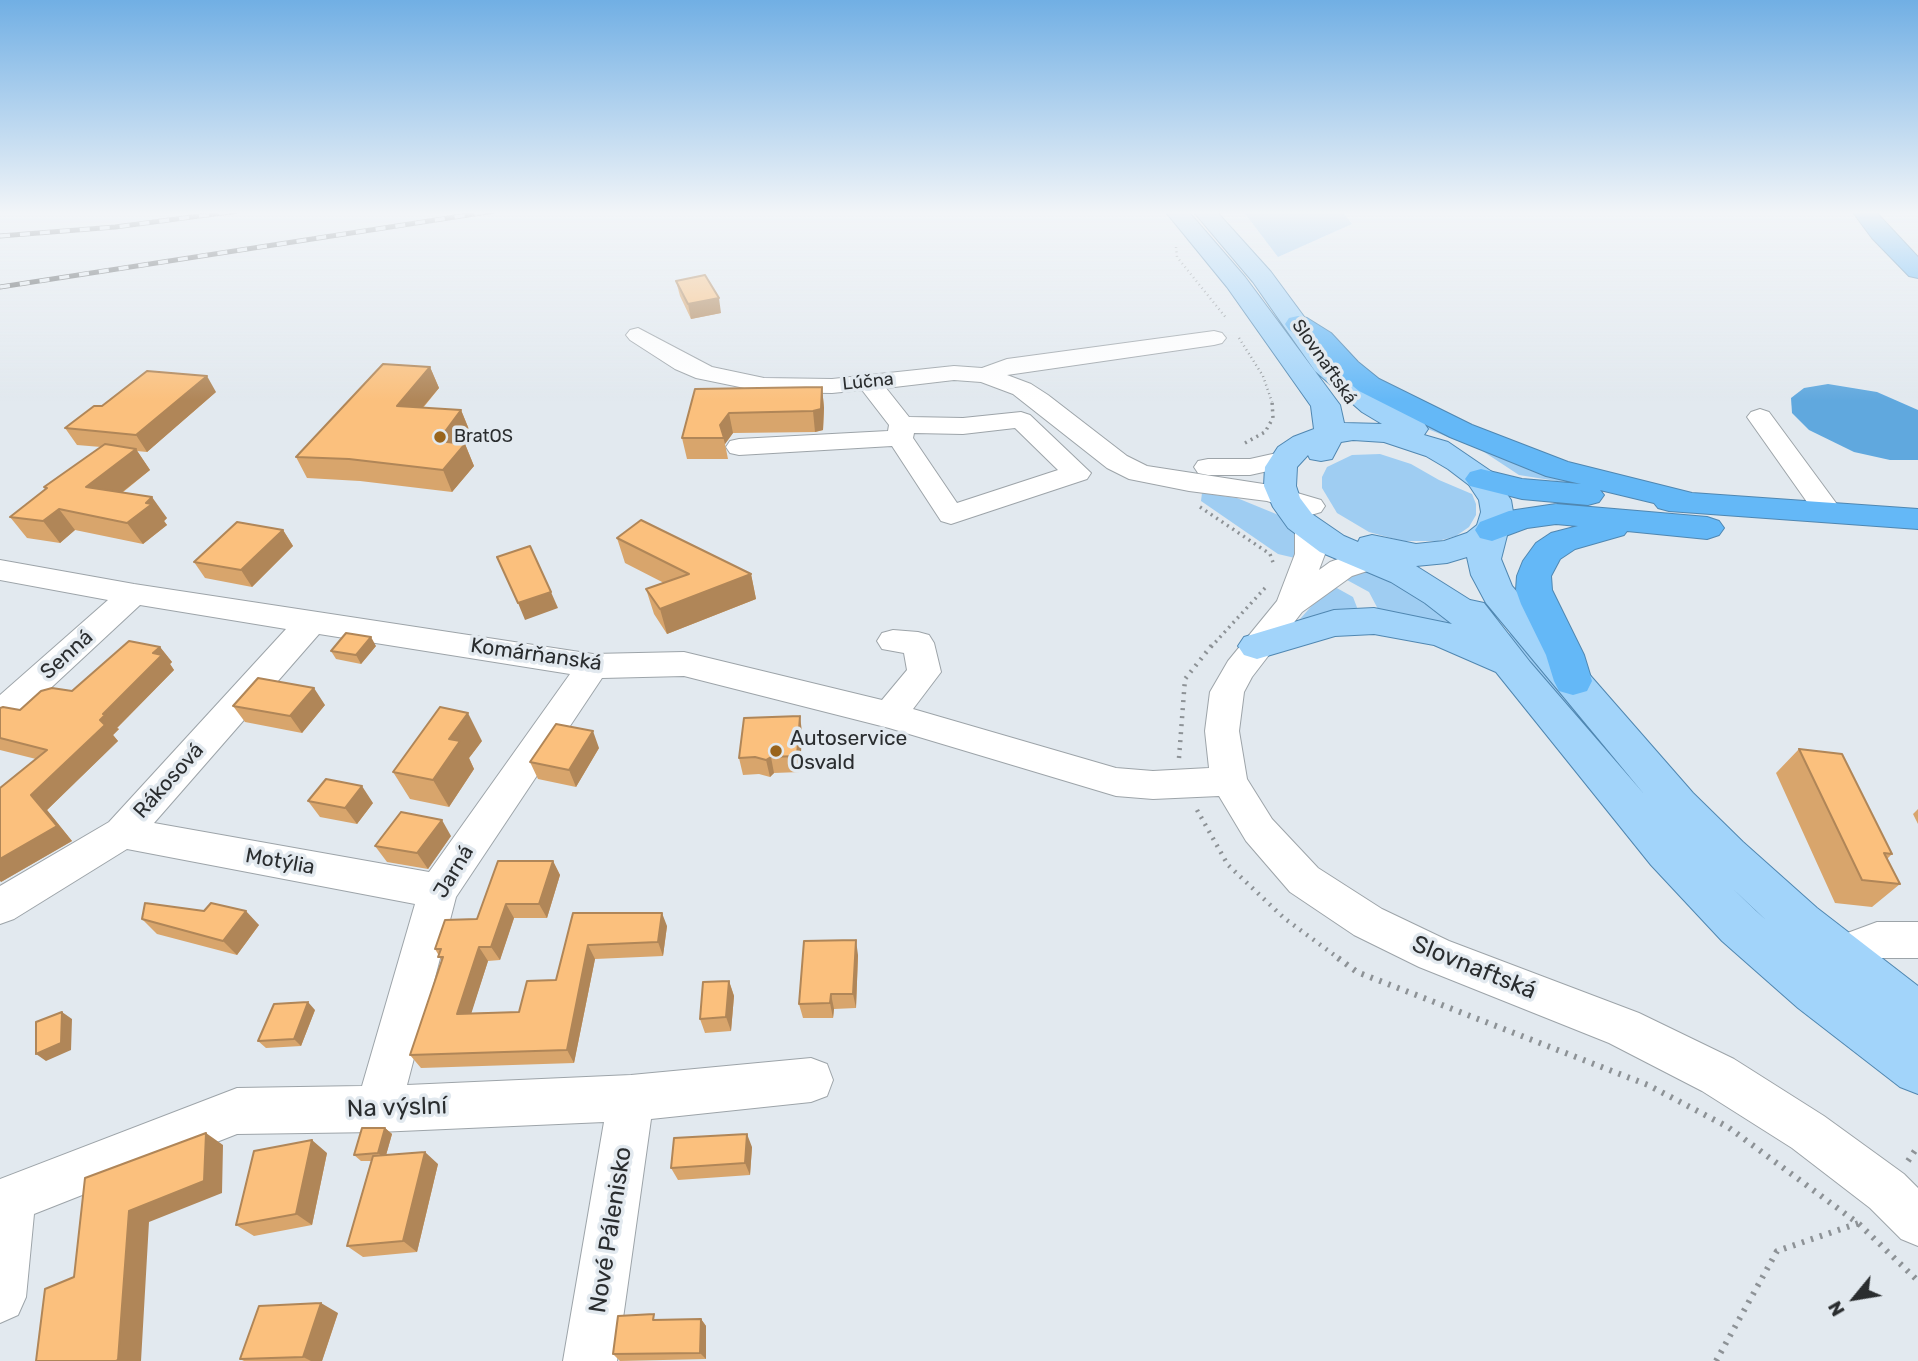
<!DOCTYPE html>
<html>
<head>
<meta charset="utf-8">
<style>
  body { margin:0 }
  #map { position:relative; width:1918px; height:1361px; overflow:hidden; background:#e2e9ef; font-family:Rubik,sans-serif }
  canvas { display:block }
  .north { position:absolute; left:1820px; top:1263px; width:70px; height:70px; -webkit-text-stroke:5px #e2e9ef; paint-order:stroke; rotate:240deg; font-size:19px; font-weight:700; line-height:28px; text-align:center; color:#2a2d2f }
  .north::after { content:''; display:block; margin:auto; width:24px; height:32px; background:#2a2d2f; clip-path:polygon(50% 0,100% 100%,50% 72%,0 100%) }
</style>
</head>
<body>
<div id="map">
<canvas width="1918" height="1361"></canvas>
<div class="north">N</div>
</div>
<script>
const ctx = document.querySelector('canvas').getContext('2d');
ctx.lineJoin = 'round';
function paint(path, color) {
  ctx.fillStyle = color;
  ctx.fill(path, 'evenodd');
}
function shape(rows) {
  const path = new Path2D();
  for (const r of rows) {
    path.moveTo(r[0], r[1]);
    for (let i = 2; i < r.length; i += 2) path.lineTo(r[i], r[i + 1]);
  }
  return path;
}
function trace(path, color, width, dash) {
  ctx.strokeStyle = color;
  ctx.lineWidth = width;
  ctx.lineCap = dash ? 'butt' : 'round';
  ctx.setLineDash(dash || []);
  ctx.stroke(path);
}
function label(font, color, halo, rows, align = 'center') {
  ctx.font = font + ' Rubik,sans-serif';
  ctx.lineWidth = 7;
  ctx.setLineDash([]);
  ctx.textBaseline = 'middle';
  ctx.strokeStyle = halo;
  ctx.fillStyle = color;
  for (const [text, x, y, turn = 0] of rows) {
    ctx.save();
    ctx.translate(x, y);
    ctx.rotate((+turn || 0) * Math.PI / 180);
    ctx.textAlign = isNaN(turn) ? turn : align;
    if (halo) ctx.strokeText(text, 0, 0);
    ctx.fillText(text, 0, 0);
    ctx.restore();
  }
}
const green = shape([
  [1243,211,1342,211,1352,224,1278,257],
  [1391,405,1585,484,1588,486,1519,475,1481,450,1425,428],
  [1380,454,1411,464,1439,480,1472,494,1476,504,1476,515,1469,527,1456,536,1438,541,1402,541,1369,532,1337,513,1322,488,1322,477,1327,467,1352,455],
  [1202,493,1237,498,1281,516,1298,537,1295,558,1278,554,1201,501],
  [1364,569,1396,580,1454,623,1452,626,1379,611,1369,592,1347,580],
  [1335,587,1353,597,1358,610,1300,619,1316,601],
  [1517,633,1639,784,1627,784,1505,634]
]);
const water = shape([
  [1828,384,1877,392,1918,410,1918,460,1890,460,1854,452,1809,430,1792,413,1791,398,1804,388]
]);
const pathFar3 = shape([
  [1176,247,1177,257,1227,319],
  [1239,338,1263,376,1272,402]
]);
const pathFar2 = shape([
  [1245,443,1265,432,1273,418,1272,401],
  [1200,507,1270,554,1274,565],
  [1211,647,1265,588]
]);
const pathFar1 = shape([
  [1179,758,1185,679,1212,645],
  [1197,810,1228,865,1284,918,1341,960]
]);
const path = shape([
  [1338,958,1357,972,1648,1085,1728,1127,1859,1224,1918,1281],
  [1908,1161,1918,1146],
  [1716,1361,1777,1251,1859,1223]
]);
const minor = shape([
  [638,328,712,367,764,378,832,379,954,366,982,368,1007,359,1214,331,1222,333,1226,338,1222,343,1214,345,1007,375,1031,384,1048,395,1127,456,1147,466,1270,485,1321,500,1325,506,1321,512,1311,515,1267,501,1189,491,1129,479,1107,468,1013,394,981,382,954,380,886,388,909,417,963,418,1021,412,1030,415,1091,473,1087,479,951,524,941,521,892,446,739,455,730,453,726,447,730,441,739,439,888,431,889,425,862,390,832,393,764,392,696,378,675,369,630,340,626,335,630,330,638,328],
  [1015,428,1058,470,957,503,913,438,914,433,963,434,1015,428],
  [1760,409,1769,412,1839,507,1843,513,1839,519,1829,522,1819,519,1747,417,1751,412,1760,409],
  [1286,451,1295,453,1299,459,1295,465,1250,475,1208,475,1198,473,1194,467,1198,461,1208,459,1250,459,1286,451],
  [1309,520,1319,523,1323,529,1325,554,1319,570,1330,562,1374,546,1391,543,1401,546,1406,553,1401,560,1352,576,1302,612,1252,677,1244,692,1239,731,1247,779,1272,819,1318,868,1382,909,1449,941,1639,1013,1734,1059,1824,1116,1904,1174,1918,1188,1918,1246,1901,1239,1870,1208,1792,1148,1702,1091,1609,1043,1419,967,1354,935,1290,892,1246,841,1219,796,1153,799,1116,796,889,728,684,676,602,678,456,897,407,1085,631,1075,811,1058,827,1064,833,1080,827,1096,811,1102,651,1119,617,1361,563,1361,604,1122,378,1132,237,1134,34,1214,26,1297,18,1315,0,1323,0,1179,237,1088,362,1086,415,904,127,849,14,919,0,924,0,886,109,822,286,629,140,605,12,724,0,728,0,695,108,600,0,580,0,560,134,584,593,654,684,652,882,700,907,670,904,653,882,649,877,641,882,633,893,630,918,632,929,635,934,643,941,672,913,709,1116,768,1153,771,1209,768,1205,731,1210,692,1228,661,1277,601,1295,554,1295,529,1299,523,1309,520],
  [319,634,570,674,429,872,154,823,319,634],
  [1877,922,1918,922,1918,958,1878,958,1843,977,1828,971,1822,958,1828,945,1842,935,1877,922]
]);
const major = shape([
  [1165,211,1188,211,1245,277,1340,405,1344,423,1382,424,1362,412,1315,371,1253,282,1193,211,1216,211,1271,272,1336,360,1382,400,1424,423,1428,429,1424,435,1448,442,1492,472,1511,500,1513,512,1501,559,1512,586,1693,793,1743,842,1817,908,1918,986,1918,1094,1900,1087,1798,1008,1722,941,1651,865,1496,672,1434,645,1374,634,1335,636,1257,659,1244,655,1238,646,1244,637,1334,610,1374,608,1452,624,1425,603,1391,582,1320,552,1288,528,1273,507,1264,486,1265,467,1278,447,1293,437,1314,429,1311,406,1227,287,1165,211],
  [1353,440,1384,442,1426,456,1448,469,1469,485,1479,500,1481,512,1477,525,1467,533,1444,541,1416,544,1372,535,1360,538,1358,542,1344,536,1312,514,1300,498,1296,486,1297,467,1308,455,1310,459,1321,461,1332,459,1341,442,1353,440],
  [1467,557,1471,575,1486,603,1644,794,1530,662,1484,603,1470,600,1416,566,1447,563,1467,557],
  [1731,887,1766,920,1756,911,1731,887]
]);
const highway = shape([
  [1852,211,1875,211,1918,257,1918,278,1909,276,1872,238,1852,211],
  [1298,316,1307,318,1331,333,1358,362,1379,379,1472,425,1568,462,1692,493,1918,509,1918,529,1669,511,1658,508,1654,503,1600,490,1604,495,1599,502,1588,505,1522,499,1470,486,1465,479,1470,472,1481,469,1522,479,1581,484,1546,476,1450,437,1359,391,1338,374,1311,345,1289,330,1285,324,1289,318,1298,316],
  [1556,504,1707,517,1719,521,1724,528,1719,535,1707,539,1627,531,1624,535,1575,549,1560,559,1551,576,1552,590,1584,655,1592,681,1587,691,1573,695,1559,691,1554,681,1546,655,1521,604,1516,590,1517,576,1523,561,1536,543,1551,533,1578,526,1556,524,1527,528,1492,541,1480,538,1475,530,1480,522,1509,511,1556,504]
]);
const rail = shape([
  [0,236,115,227,238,211],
  [0,287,494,211]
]);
const wall = shape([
  [676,281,721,313,691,319,680,296],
  [430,367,439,388,423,408,461,410,470,432,461,444,465,444,474,466,452,492,360,481,307,478,296,457],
  [822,387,824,408,823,430,815,432,733,433,725,444,728,459,687,459,682,438,695,389],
  [216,392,147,452,137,451,150,470,122,493,167,518,164,521,167,525,143,544,75,530,60,543,27,538,10,517,45,489,44,487,101,447,77,445,65,428,102,406],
  [283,530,293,546,252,587,205,578,194,562],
  [617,538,751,574,756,599,667,634,654,614,646,589,664,583,625,563],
  [376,646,361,664,336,659,331,651],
  [160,647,172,662,170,664,174,670,117,728,119,729,113,735,118,741,47,810,72,841,1,882,36,759,0,750,0,708,20,710,72,691],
  [325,705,302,733,245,722,233,706],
  [802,732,800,772,774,773,770,777,759,774,743,775,739,758],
  [482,741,469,758,474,769,449,807,410,799,393,772],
  [599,748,576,787,538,779,530,762],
  [1799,749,1892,854,1887,859,1900,884,1872,907,1835,903,1776,773],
  [308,801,373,803,357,824,320,817],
  [1918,809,1918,824,1913,814],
  [451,836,428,869,387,862,375,846],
  [553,861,560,875,547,918,514,918,500,960,488,961,471,1013,519,1012,556,980,573,913,667,926,663,956,595,959,574,1063,421,1068,410,1055,442,961,435,949],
  [204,911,259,925,237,955,157,934,142,919],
  [858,955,856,1008,834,1009,833,1018,803,1018,799,1004],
  [729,981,734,996,731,1031,705,1033,700,1019],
  [315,1010,301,1046,266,1048,258,1041],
  [385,1128,392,1134,386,1155,438,1164,417,1252,363,1257,347,1246,371,1161,361,1161,354,1155],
  [752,1147,750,1175,678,1180,671,1168],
  [327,1153,312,1225,254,1236,236,1225],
  [338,1313,322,1361,244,1361,240,1359],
  [701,1319,706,1326,706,1359,620,1361,613,1354,658,1320]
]);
const shadedWall = shape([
  [719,298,721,313,691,319,688,304],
  [430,367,439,388,406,427,397,406],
  [207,376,216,392,147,452,136,435],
  [822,387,824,408,823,430,815,432,813,411],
  [461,410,470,432,447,463,438,441],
  [729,413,733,433,725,444,720,425],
  [465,444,474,466,452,492,443,470],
  [136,449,150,470,102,508,86,487],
  [152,497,167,518,164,521,167,525,143,544,127,523,146,503],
  [59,509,75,530,60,543,43,521],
  [283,530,293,546,252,587,241,570],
  [751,574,756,599,667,634,660,609],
  [551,592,558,608,525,620,518,603],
  [371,637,376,646,361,664,356,655],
  [160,647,172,662,170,664,174,670,117,728,119,729,113,735,118,741,47,810,72,841,1,882,0,881,0,859,31,795,100,720,103,714,153,653],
  [314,688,325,705,302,733,290,716],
  [468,713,482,741,469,758,474,769,449,807,433,780,449,739],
  [800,716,802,732,800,772,797,756],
  [593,731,599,748,576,787,569,770],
  [771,757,774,773,770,777,766,760],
  [362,786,373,803,357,824,345,808],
  [442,820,451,836,428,869,417,853],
  [553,861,560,875,547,918,539,904],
  [506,904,514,918,500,960,491,947],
  [246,911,259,925,237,955,223,941],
  [662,913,667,926,663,956,658,942],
  [856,940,858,955,856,1008,853,994],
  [588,945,595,959,574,1063,567,1050],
  [479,947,488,961,467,1027,457,1014],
  [729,981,734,996,731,1031,726,1017],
  [831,994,834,1009,833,1018,830,1003],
  [308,1002,315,1010,301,1046,294,1039],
  [62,1012,72,1019,71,1050,46,1061,36,1054],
  [385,1128,392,1134,385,1159,378,1153],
  [206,1133,223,1145,222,1193,149,1222,141,1361,116,1361,129,1211],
  [747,1134,752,1147,750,1175,745,1163],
  [312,1140,327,1153,312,1225,296,1214],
  [425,1152,438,1164,417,1252,403,1241],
  [321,1303,338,1313,322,1361,311,1361,303,1357],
  [701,1319,706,1326,706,1359,700,1353]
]);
const building = shape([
  [705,275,719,298,688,304,676,281,705,275],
  [383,364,430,367,397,406,461,410,438,441,465,444,443,470,349,459,296,457,383,364],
  [147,371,207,376,136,435,65,428,94,406,102,406,147,371],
  [822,387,821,409,813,411,729,413,720,425,724,438,682,438,695,389,822,387],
  [105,444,136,449,86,487,152,497,146,503,152,504,127,523,59,509,43,521,10,517,47,488,44,487,105,444],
  [641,520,751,574,660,609,646,589,689,574,617,538,641,520],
  [237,522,283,530,241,570,194,562,237,522],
  [530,546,551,592,518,603,497,557,530,546],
  [346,633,371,637,356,655,331,651,346,633],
  [129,641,160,647,153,653,162,655,103,714,106,714,100,720,105,725,31,795,57,826,0,859,0,788,47,750,0,738,0,708,3,707,20,710,41,691,52,688,72,691,129,641],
  [258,678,314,688,290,716,233,706,258,678],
  [440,707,468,713,449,739,460,741,433,780,393,772,440,707],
  [800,716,797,756,771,757,766,760,755,757,739,758,744,718,800,716],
  [556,724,593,731,569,770,530,762,556,724],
  [1799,749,1842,754,1892,854,1884,853,1900,884,1862,880,1799,749],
  [326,779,362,786,345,808,308,801,326,779],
  [401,812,442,820,417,853,375,846,401,812],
  [498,861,553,861,539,904,506,904,491,947,479,947,457,1014,519,1012,527,981,556,980,573,913,662,913,658,942,588,945,567,1050,410,1055,443,957,438,957,441,949,435,949,445,920,477,919,498,861],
  [145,903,204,911,211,903,246,911,223,941,142,919,145,903],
  [856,940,853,994,831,994,830,1003,799,1004,804,941,856,940],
  [729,981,726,1017,700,1019,703,982,729,981],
  [308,1002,294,1039,258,1041,274,1004,308,1002],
  [62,1012,61,1043,36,1054,36,1022,62,1012],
  [362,1128,385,1128,378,1153,354,1155,362,1128],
  [206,1133,204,1181,129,1211,118,1360,116,1361,36,1361,45,1289,74,1277,85,1178,206,1133],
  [747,1134,745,1163,671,1168,674,1138,747,1134],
  [312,1140,296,1214,236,1225,254,1151,312,1140],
  [425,1152,403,1241,347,1246,373,1156,425,1152],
  [321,1303,303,1357,240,1359,259,1306,321,1303],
  [654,1314,653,1320,701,1319,700,1353,613,1354,618,1316,654,1314]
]);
const markers = [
  [440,437,7,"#99641c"],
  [776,751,7,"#99641c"]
];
const farStreetnames = [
  ["Slovnaftská",1324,362,55],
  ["Lúčna",868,382,-6]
];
const farPoinames = [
  ["BratOS",454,437]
];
const streetNames = [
  ["Senná",67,655,-42],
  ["Komárňanská",536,655,8],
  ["Rákosová",169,781,-48],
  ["Motýlia",280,862,10],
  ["Jarná",454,872,-59]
];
const poiNames = [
  ["Autoservice",790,739],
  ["Osvald",790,763]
];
const nearStreetnames = [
  ["Slovnaftská",1474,968,22],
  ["Na výslní",397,1108,-2],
  ["Nové Pálenisko",611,1230,-81]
];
paint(green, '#9fcdf2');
paint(water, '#60a8de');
trace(minor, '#9da4a9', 2);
trace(major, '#5087b1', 2);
trace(highway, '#5087b1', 2);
trace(pathFar3, '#8d9296', 2.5, [1, 3.5]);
trace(pathFar2, '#8d9296', 3.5, [2, 4.5]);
trace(pathFar1, '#8d9296', 4.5, [2, 6]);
trace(path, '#8d9296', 6, [2.5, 7]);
paint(minor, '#fff');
paint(major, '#a2d4fa');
paint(highway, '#64b8f7');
trace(rail, '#4a4e50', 5);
trace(rail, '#e2e9ef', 3.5, [10]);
paint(wall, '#d8a56c');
paint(shadedWall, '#b08658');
paint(building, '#fbc07d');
trace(building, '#b08658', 2);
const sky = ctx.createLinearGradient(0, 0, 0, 401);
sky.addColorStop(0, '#71afe4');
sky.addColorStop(0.53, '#f2f5f8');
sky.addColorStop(1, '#f2f5f800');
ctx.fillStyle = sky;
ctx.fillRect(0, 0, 1918, 401);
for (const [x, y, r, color] of markers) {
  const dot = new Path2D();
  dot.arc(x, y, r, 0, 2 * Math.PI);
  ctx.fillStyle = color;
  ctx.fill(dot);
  trace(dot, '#e2e9ef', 2.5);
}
label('18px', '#2a2d2f', '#e2e9ef', farStreetnames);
label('18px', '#2a2d2f', '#e2e9ef', farPoinames, 'left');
label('21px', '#2a2d2f', '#e2e9ef', streetNames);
label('21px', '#2a2d2f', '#e2e9ef', poiNames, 'left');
label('24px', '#2a2d2f', '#e2e9ef', nearStreetnames);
</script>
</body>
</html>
